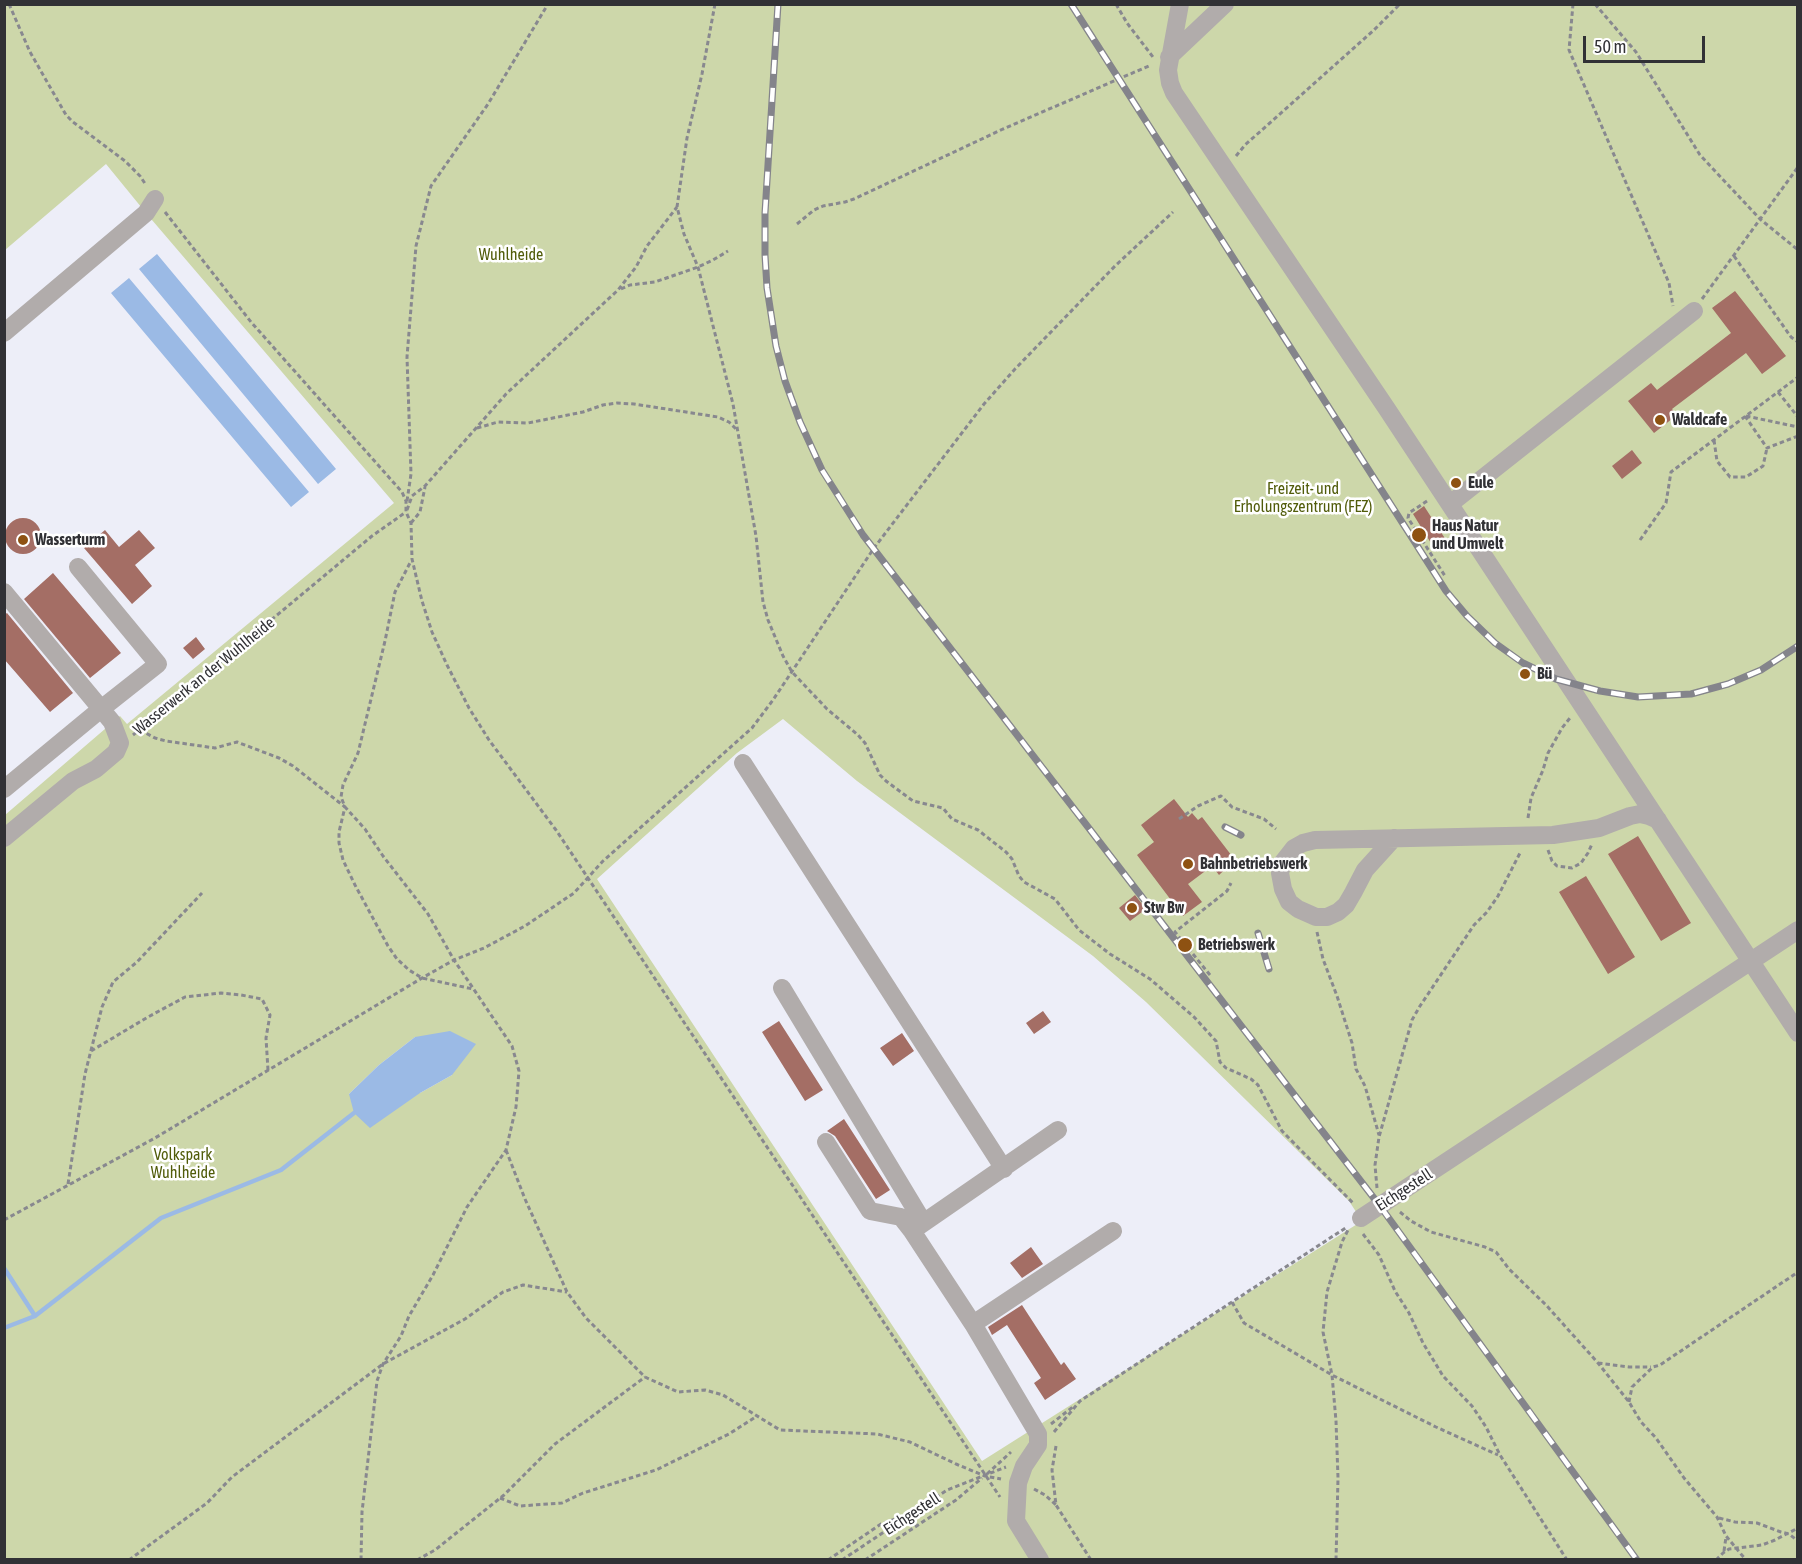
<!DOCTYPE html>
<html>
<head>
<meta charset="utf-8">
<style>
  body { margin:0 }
  #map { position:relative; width:1802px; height:1564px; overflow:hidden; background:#edeef8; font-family:"Asap Condensed",sans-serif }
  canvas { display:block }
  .frame { position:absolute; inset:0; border:6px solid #313135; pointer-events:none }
  .scale { position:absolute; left:1583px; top:36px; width:122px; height:27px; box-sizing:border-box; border:3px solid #313135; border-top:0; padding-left:8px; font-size:18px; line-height:21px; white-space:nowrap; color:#313135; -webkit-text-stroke:4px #fff; paint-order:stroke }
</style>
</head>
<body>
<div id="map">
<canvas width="1802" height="1564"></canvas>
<div class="frame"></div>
<div class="scale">50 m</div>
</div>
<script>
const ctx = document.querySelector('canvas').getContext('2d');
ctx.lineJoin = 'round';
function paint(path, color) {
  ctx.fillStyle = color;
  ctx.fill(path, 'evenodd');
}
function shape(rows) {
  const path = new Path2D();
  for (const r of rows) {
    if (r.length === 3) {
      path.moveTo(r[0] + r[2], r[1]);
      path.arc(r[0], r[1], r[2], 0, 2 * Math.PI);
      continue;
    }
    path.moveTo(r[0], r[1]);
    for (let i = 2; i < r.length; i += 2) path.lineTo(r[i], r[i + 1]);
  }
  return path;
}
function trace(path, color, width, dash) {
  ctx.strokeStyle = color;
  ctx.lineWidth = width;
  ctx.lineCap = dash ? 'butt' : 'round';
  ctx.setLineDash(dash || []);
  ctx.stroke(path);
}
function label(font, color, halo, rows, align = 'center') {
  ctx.font = font + ' "Asap Condensed",sans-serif';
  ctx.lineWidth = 5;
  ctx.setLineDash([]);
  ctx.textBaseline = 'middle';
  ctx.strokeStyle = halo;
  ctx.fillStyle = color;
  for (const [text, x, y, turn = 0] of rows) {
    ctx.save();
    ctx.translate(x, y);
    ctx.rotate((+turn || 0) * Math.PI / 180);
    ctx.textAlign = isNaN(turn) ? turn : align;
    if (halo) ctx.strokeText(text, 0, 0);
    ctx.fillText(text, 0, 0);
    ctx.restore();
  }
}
const green = shape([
  [5,5,1797,5,1797,1559,5,1559,5,815,120,716,127,724,394,503,146,213,106,164,5,250],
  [783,719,857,781,1093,956,1146,1002,1349,1201,1362,1221,982,1461,597,879,737,753],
  [415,1037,452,1075,420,1093,349,1094,379,1065]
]);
const water = shape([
  [157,254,336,469,318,484,139,269],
  [129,278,309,492,291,507,111,293],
  [450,1031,476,1044,452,1075,420,1093,370,1128,354,1113,349,1094,379,1065,415,1037]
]);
const stream = shape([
  [4,1268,35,1316,4,1328],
  [35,1316,161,1218,281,1170,354,1113]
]);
const building = shape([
  [1735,291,1786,356,1762,374,1746,353,1672,409,1677,415,1654,433,1628,401,1651,383,1657,390,1731,333,1712,308],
  [1632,450,1642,463,1622,479,1612,466],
  [1424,506,1446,540,1434,548,1413,514],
  [23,536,18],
  [105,530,119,547,139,530,155,548,135,565,152,586,132,604,84,548],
  [53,573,121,653,90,678,24,599],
  [7,613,73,693,50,712,4,659,4,615],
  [196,637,205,649,193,659,183,648],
  [1174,799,1188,817,1192,813,1198,820,1202,817,1235,860,1219,875,1212,866,1188,884,1202,902,1183,916,1137,855,1154,842,1141,825],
  [1638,836,1691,923,1661,941,1608,854],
  [1586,876,1635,957,1608,974,1559,892],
  [1135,895,1146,909,1130,921,1119,908],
  [1043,1011,1051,1022,1034,1034,1026,1023],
  [779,1021,823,1090,805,1101,762,1032],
  [902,1033,914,1051,893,1066,880,1048],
  [844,1119,890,1190,876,1199,835,1136,827,1131],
  [1031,1247,1043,1264,1022,1278,1010,1263],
  [1022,1305,1061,1365,1064,1362,1076,1379,1045,1400,1034,1383,1041,1378,1007,1325,992,1335,988,1327]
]);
const path = shape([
  [9,4,30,52,66,115,73,122,125,161,140,176,146,185],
  [715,4,702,74,687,138,677,207,684,234,698,267,733,404,756,536,763,602,768,620,783,656,792,672,827,709,858,735,865,743,880,775,886,781,913,801,943,808,952,819,978,830,1006,852,1012,859,1019,876,1024,882,1055,899,1079,930,1110,954,1150,979,1194,1017,1216,1041,1220,1062,1226,1068,1251,1079,1258,1085,1282,1131,1353,1203],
  [1116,4,1127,23,1153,57],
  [1573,4,1569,50,1669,283,1673,306],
  [1595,4,1636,52,1700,155,1760,219,1798,250],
  [1236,156,1245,145,1373,31,1400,4],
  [165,212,251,322,402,492,406,501,406,512,411,523,412,559,422,601,432,632,447,665,469,708,489,740,556,830,1000,1497],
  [797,224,814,210,823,206,845,202,854,199,1003,129,1151,65],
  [1734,256,1791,337,1798,342],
  [621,289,630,285,655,282,698,267,713,260,728,251],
  [1702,299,1798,167],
  [1778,392,1798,417],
  [1745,416,1767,448,1798,436],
  [1746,416,1798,427],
  [477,428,498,422,528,423,583,412,603,405,617,403,634,404,718,417,729,422,737,430],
  [1714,440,1717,461,1730,477,1746,477,1763,466,1767,448],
  [407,501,411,474,407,357,416,246,431,186,488,104,548,4],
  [1427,501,1409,513,1408,518,1445,576],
  [407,510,412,496,425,486,506,394,618,290,636,267,647,246,677,207],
  [411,523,420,512,425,487],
  [1640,540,1666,503,1671,472,1798,377],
  [140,730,155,738,166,741,215,748,237,742,279,758,293,766,345,807,339,832,339,843,343,860,355,885,388,946,397,959,409,970,422,978,473,989],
  [133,735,372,536,406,512],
  [1528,818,1531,798,1543,770,1548,753,1562,728,1570,718],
  [1179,819,1198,806,1221,796,1232,807,1264,819,1276,829],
  [1548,850,1552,861,1557,866,1572,868,1581,863,1588,853,1592,844],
  [1317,932,1323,959,1337,996,1352,1043,1356,1069,1365,1086,1379,1135],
  [1210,975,1175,932,1227,891,1231,883],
  [91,1051,148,1017,185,997,221,993,241,995,262,999,270,1015,266,1038,268,1070],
  [506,1150,525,1199,567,1292,586,1318,645,1377,678,1392,705,1390,723,1395,780,1430,877,1434,910,1442,956,1464,985,1476,1001,1479],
  [68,1184,85,1074,102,1007,113,982,137,962,202,893],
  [1377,1188,1375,1165,1379,1137,1412,1020,1420,1006,1474,925,1487,912,1498,896,1521,851],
  [1400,1212,1411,1221,1431,1232,1485,1247,1496,1252,1509,1269,1547,1306,1598,1363,1629,1402,1641,1422,1656,1438,1684,1478,1717,1517,1726,1536,1746,1560],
  [4,1220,155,1138,422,978,454,960,484,948,525,926,574,893,603,861,752,728,773,700,874,548,984,404,1015,369,1115,266,1173,212],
  [1363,1234,1379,1255,1395,1291,1409,1313,1423,1343,1443,1376,1472,1406,1486,1427,1500,1455,1567,1560],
  [1232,1302,1244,1323,1332,1375,1436,1427,1498,1455],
  [1598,1363,1629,1367,1651,1367],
  [1629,1402,1632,1387,1653,1367,1660,1365,1798,1272],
  [1051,1424,1074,1406],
  [1054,1432,1080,1401,1347,1227],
  [1056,1446,1052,1470,1056,1505,1091,1560],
  [987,1474,1011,1452],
  [1034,1489,1045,1495,1056,1505],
  [500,1498,520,1506,562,1503,583,1493,656,1470,729,1434,757,1416],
  [1719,1518,1735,1522,1757,1523,1781,1532,1789,1534,1798,1541],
  [1724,1551,1726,1537],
  [129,1560,207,1503,232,1477,383,1364,465,1319,503,1292,523,1285,567,1292],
  [361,1560,362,1512,377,1381,383,1364,401,1336,409,1316,433,1275,467,1207,506,1150,516,1107,519,1071,512,1046,454,960,428,914,383,856,365,829,345,807,341,797,343,785,358,753,385,641,395,592,411,561],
  [417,1560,435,1550,504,1495,555,1444,645,1377],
  [828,1560,881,1524,907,1515],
  [842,1560,947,1490,1006,1467],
  [865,1560,956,1500,982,1478],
  [1336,1560,1338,1478,1336,1421,1332,1375,1323,1332,1327,1292,1342,1242,1349,1228],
  [1716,1560,1723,1553,1729,1549,1762,1545,1775,1540,1798,1528]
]);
const minor = shape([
  [1180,4,1168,70,1170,83,1174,93,1387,409,1798,1033],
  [1169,57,1225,4],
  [4,333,146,213,155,199],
  [1450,504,1694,311],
  [4,592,112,722,120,743,116,752,96,769,73,781,4,838],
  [743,763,1004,1169],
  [4,789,101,709,158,664,78,567],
  [1394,838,1365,870,1353,893,1346,905,1338,912,1327,917,1316,917,1298,909,1289,902,1283,889,1280,873,1283,862,1294,848,1303,843,1315,840,1553,835,1599,828,1630,816,1640,814,1649,816,1658,820],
  [782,988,923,1222],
  [826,1142,870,1211,901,1217,912,1231,973,1324,1038,1434,1038,1445,1024,1466,1018,1483,1016,1521,1040,1560],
  [1361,1218,1798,930],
  [916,1228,1058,1130],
  [973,1324,1113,1231]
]);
const rail = shape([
  [778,4,765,213,765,255,767,288,776,346,785,381,800,422,822,470,863,535,1380,1206,1637,1560],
  [1071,4,1446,591,1467,616,1495,643,1523,663,1556,679,1600,691,1638,697,1691,694,1728,684,1761,670,1798,646],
  [1225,827,1241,835],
  [1258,933,1269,969]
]);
const markers = [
  [1660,420,6,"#8e5212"],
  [1456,483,6,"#8e5212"],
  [1419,535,8,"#8e5212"],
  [23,540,6,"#8e5212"],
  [1525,674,6,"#8e5212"],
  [1188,864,6,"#8e5212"],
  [1132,908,6,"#8e5212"],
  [1185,945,8,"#8e5212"]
];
const parkNames = [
  ["Wuhlheide",511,255],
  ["Freizeit- und",1303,489],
  ["Erholungszentrum (FEZ)",1303,507],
  ["Volkspark",183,1155],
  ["Wuhlheide",183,1173]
];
const poiNames = [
  ["Waldcafe",1672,420],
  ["Eule",1468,483],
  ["Haus Natur",1432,526],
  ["und Umwelt",1432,544],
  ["Wasserturm",35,540],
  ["Bü",1537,674],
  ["Bahnbetriebswerk",1200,864],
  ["Stw Bw",1144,908],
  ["Betriebswerk",1198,945]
];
const streetNames = [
  ["Wasserwerk an der Wuhlheide",204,676,-39],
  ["Eichgestell",1404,1190,-33],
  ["Eichgestell",912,1514,-33]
];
paint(green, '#cdd7aa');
paint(water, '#9bbae5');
trace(stream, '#9bbae5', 4.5);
paint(building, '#a46e65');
trace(path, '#88888f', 3, [4.5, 3]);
trace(minor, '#b1acab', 18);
trace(rail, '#84848b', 7);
trace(rail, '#fff', 4.5, [14]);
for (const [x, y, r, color] of markers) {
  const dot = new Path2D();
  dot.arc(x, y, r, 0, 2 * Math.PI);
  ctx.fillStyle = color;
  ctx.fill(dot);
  trace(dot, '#fff', 2);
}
label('16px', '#515c0a', '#fff', parkNames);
label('bold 16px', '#313135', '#fff', poiNames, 'left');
label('16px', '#313135', '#fff', streetNames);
</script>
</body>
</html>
